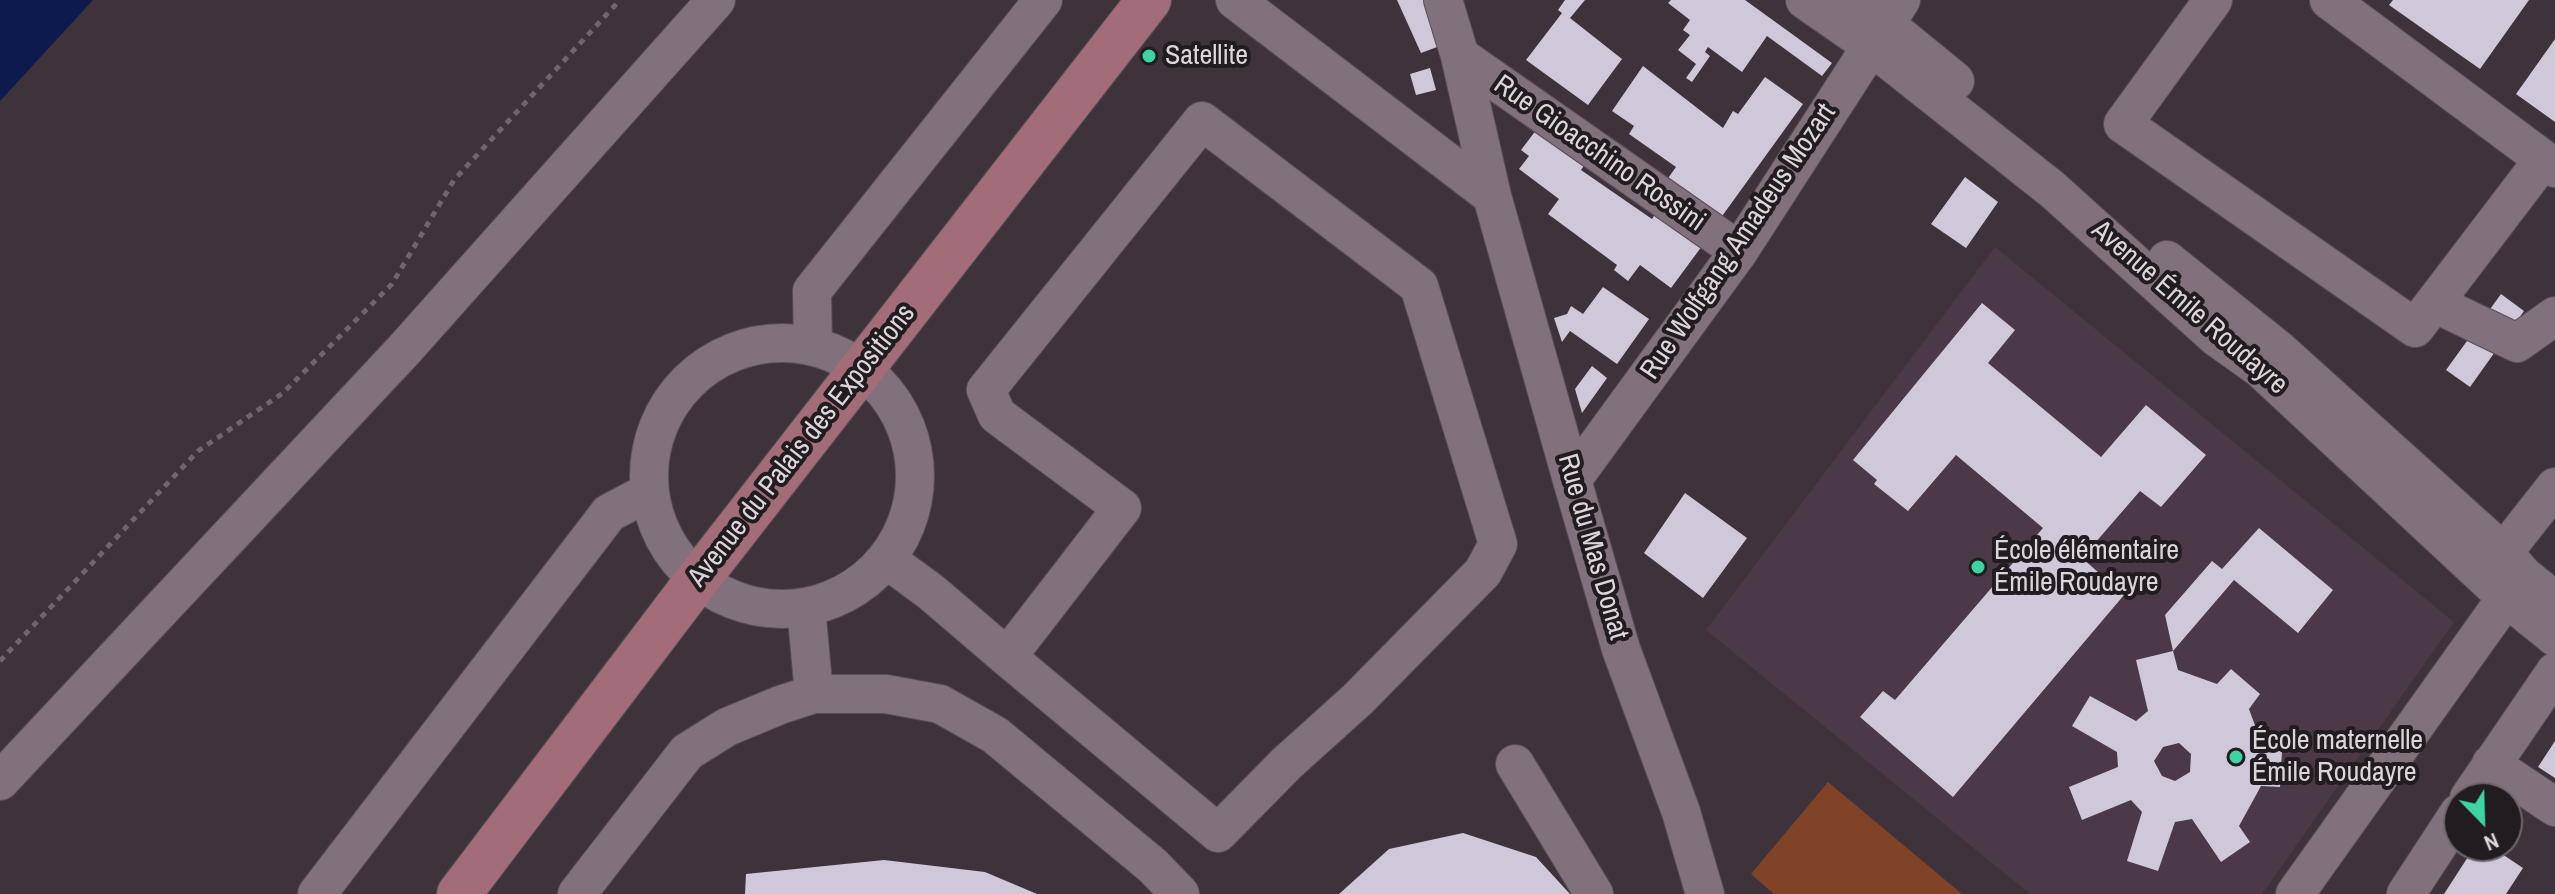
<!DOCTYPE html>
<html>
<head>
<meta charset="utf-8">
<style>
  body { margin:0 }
  #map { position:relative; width:2555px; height:894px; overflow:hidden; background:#3e323b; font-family:"Archivo Narrow",sans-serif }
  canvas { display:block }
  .north { position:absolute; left:2443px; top:782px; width:80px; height:80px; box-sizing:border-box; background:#211c20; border:2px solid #6c666b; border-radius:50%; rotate:157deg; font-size:22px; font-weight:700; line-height:32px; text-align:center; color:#ddd5db }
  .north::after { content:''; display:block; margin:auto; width:28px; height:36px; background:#3dd4a3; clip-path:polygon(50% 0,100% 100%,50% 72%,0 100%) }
</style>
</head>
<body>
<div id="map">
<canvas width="2555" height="894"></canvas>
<div class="north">N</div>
</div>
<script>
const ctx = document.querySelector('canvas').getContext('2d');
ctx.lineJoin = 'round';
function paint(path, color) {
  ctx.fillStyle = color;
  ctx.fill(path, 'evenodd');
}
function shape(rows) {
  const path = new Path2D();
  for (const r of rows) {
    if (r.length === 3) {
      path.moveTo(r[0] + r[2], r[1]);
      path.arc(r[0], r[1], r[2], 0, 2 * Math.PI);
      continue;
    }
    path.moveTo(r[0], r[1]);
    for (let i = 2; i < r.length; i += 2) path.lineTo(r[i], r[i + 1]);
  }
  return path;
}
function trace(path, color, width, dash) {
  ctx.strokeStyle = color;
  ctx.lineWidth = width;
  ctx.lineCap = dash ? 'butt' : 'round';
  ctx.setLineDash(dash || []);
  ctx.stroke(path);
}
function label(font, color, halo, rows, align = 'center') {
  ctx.font = font + ' "Archivo Narrow",sans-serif';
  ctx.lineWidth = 8;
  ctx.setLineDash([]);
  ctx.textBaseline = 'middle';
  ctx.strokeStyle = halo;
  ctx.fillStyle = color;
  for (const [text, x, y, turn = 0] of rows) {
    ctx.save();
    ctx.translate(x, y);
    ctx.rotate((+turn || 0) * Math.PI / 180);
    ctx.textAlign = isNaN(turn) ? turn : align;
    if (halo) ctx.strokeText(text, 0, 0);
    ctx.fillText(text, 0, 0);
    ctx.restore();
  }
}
const built = shape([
  [1995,247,2454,622,2262,894,2030,894,1706,630]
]);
const green = shape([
  [1828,782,1962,894,1774,894,1751,874]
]);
const water = shape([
  [0,0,93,0,0,101]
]);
const building = shape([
  [1397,0,1425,0,1440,46,1421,53],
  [1565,0,1585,0,1570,18,1622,59,1588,105,1526,60,1562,13,1558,10],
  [1671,0,1745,0,1832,63,1822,76,1767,36,1742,72,1708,47,1705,52,1710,56,1692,82,1686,78,1696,64,1678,50,1690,35,1683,30,1690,20,1668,3],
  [2393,0,2529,0,2480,69,2389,5],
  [2555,39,2555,122,2516,94],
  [1643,66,1723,128,1733,111,1738,114,1765,77,1803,104,1720,219,1666,181,1676,167,1629,134,1634,126,1612,111],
  [1430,68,1436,90,1416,95,1410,74],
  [1540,125,1588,160,1581,170,1652,219,1658,209,1705,242,1671,288,1640,265,1628,281,1614,270,1617,265,1548,214,1559,199,1519,169,1529,156,1521,150],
  [1965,177,1998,202,1966,248,1931,224],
  [1603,287,1649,319,1617,364,1570,331,1562,342,1554,318,1567,314,1571,306,1583,314],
  [2501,294,2524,311,2470,387,2446,370],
  [1982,303,2015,330,1988,363,2101,457,2146,405,2206,455,2161,507,2140,491,2082,558,2124,595,1953,797,1860,717,1883,691,1895,700,2043,528,1956,455,1908,511,1874,484,1877,480,1853,460],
  [1592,366,1607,378,1582,413,1575,389],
  [1685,493,1747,538,1703,598,1644,553],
  [2259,528,2333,590,2298,633,2234,580,2173,651,2165,615,2212,561,2222,569],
  [2173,651,2178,670,2217,684,2231,669,2260,694,2249,709,2264,750,2282,751,2280,787,2261,786,2239,826,2250,842,2221,862,2192,819,2175,822,2158,871,2127,861,2142,812,2131,800,2082,820,2069,787,2118,767,2117,752,2072,726,2090,696,2136,721,2148,711,2136,660],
  [2179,743,2191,754,2190,772,2175,781,2162,776,2154,761,2163,747],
  [2555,741,2555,778,2538,767],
  [1463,833,1536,857,1570,894,1339,894,1389,849],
  [2475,846,2490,846,2523,868,2506,894,2444,894],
  [884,860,985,872,1037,894,745,894,746,874]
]);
const path = shape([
  [0,661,198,451,283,393,392,284,454,180,620,0]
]);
const minor = shape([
  [1235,0,1492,196],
  [1443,0,1460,56,1492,196,1572,480,1621,649,1681,812,1705,894],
  [1805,0,1870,45,2053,190,2216,337,2261,369,2507,598,2555,637],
  [1856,0,1955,81],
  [2213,0,2123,124,2415,328,2543,160],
  [2329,0,2555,168],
  [1460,56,1739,251],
  [2167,260,2279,350,2504,553,2523,575,2555,601],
  [2434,303,2517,343,2555,316],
  [782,476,133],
  [813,346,812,291,1043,0],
  [1572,480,1739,251,1901,0],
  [886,559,931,592,1007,657,1218,833,1287,763,1358,699,1483,572,1498,544,1419,286,1202,121,986,390,997,415,1122,508,1007,657],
  [2489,571,2555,487],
  [806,607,814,694],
  [1515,764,1594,894],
  [2491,764,2555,807],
  [0,781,403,351,716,0],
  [2469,798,2555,672],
  [317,894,609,513,649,492],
  [577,894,687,752,727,727,780,705,814,694,886,694,940,704,995,735,1153,866,1180,894],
  [2295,894,2521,577],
  [2406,894,2459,813]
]);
const major = shape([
  [459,894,698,579,1149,0]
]);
const markers = [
  [1149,56,8,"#3dd4a3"],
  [1978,567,8,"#3dd4a3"],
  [2236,757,8,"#3dd4a3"]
];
const poiNames = [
  ["Satellite",1165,56],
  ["École élémentaire",1994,551],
  ["Émile Roudayre",1994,583],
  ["École maternelle",2252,741],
  ["Émile Roudayre",2252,773]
];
const streetNames = [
  ["Rue Gioacchino Rossini",1599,154,35],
  ["Rue Wolfgang Amadeus Mozart",1739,242,-56],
  ["Avenue Émile Roudayre",2189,308,41],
  ["Avenue du Palais des Expositions",802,446,-52],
  ["Rue du Mas Donat",1592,547,74]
];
paint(built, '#4c3947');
paint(green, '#804328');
paint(water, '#0d1a4e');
paint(building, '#cec8d9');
trace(minor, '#594e56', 40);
trace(major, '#594e56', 46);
trace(path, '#6f656d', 5, [6, 6]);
trace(minor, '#80717c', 38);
trace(major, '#a26c78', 44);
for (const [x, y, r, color] of markers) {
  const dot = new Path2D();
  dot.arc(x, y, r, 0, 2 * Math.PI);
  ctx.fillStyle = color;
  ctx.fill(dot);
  trace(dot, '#211c20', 3);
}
label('28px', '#ddd5db', '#211c20', poiNames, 'left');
label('28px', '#ddd5db', '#211c20', streetNames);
</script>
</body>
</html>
